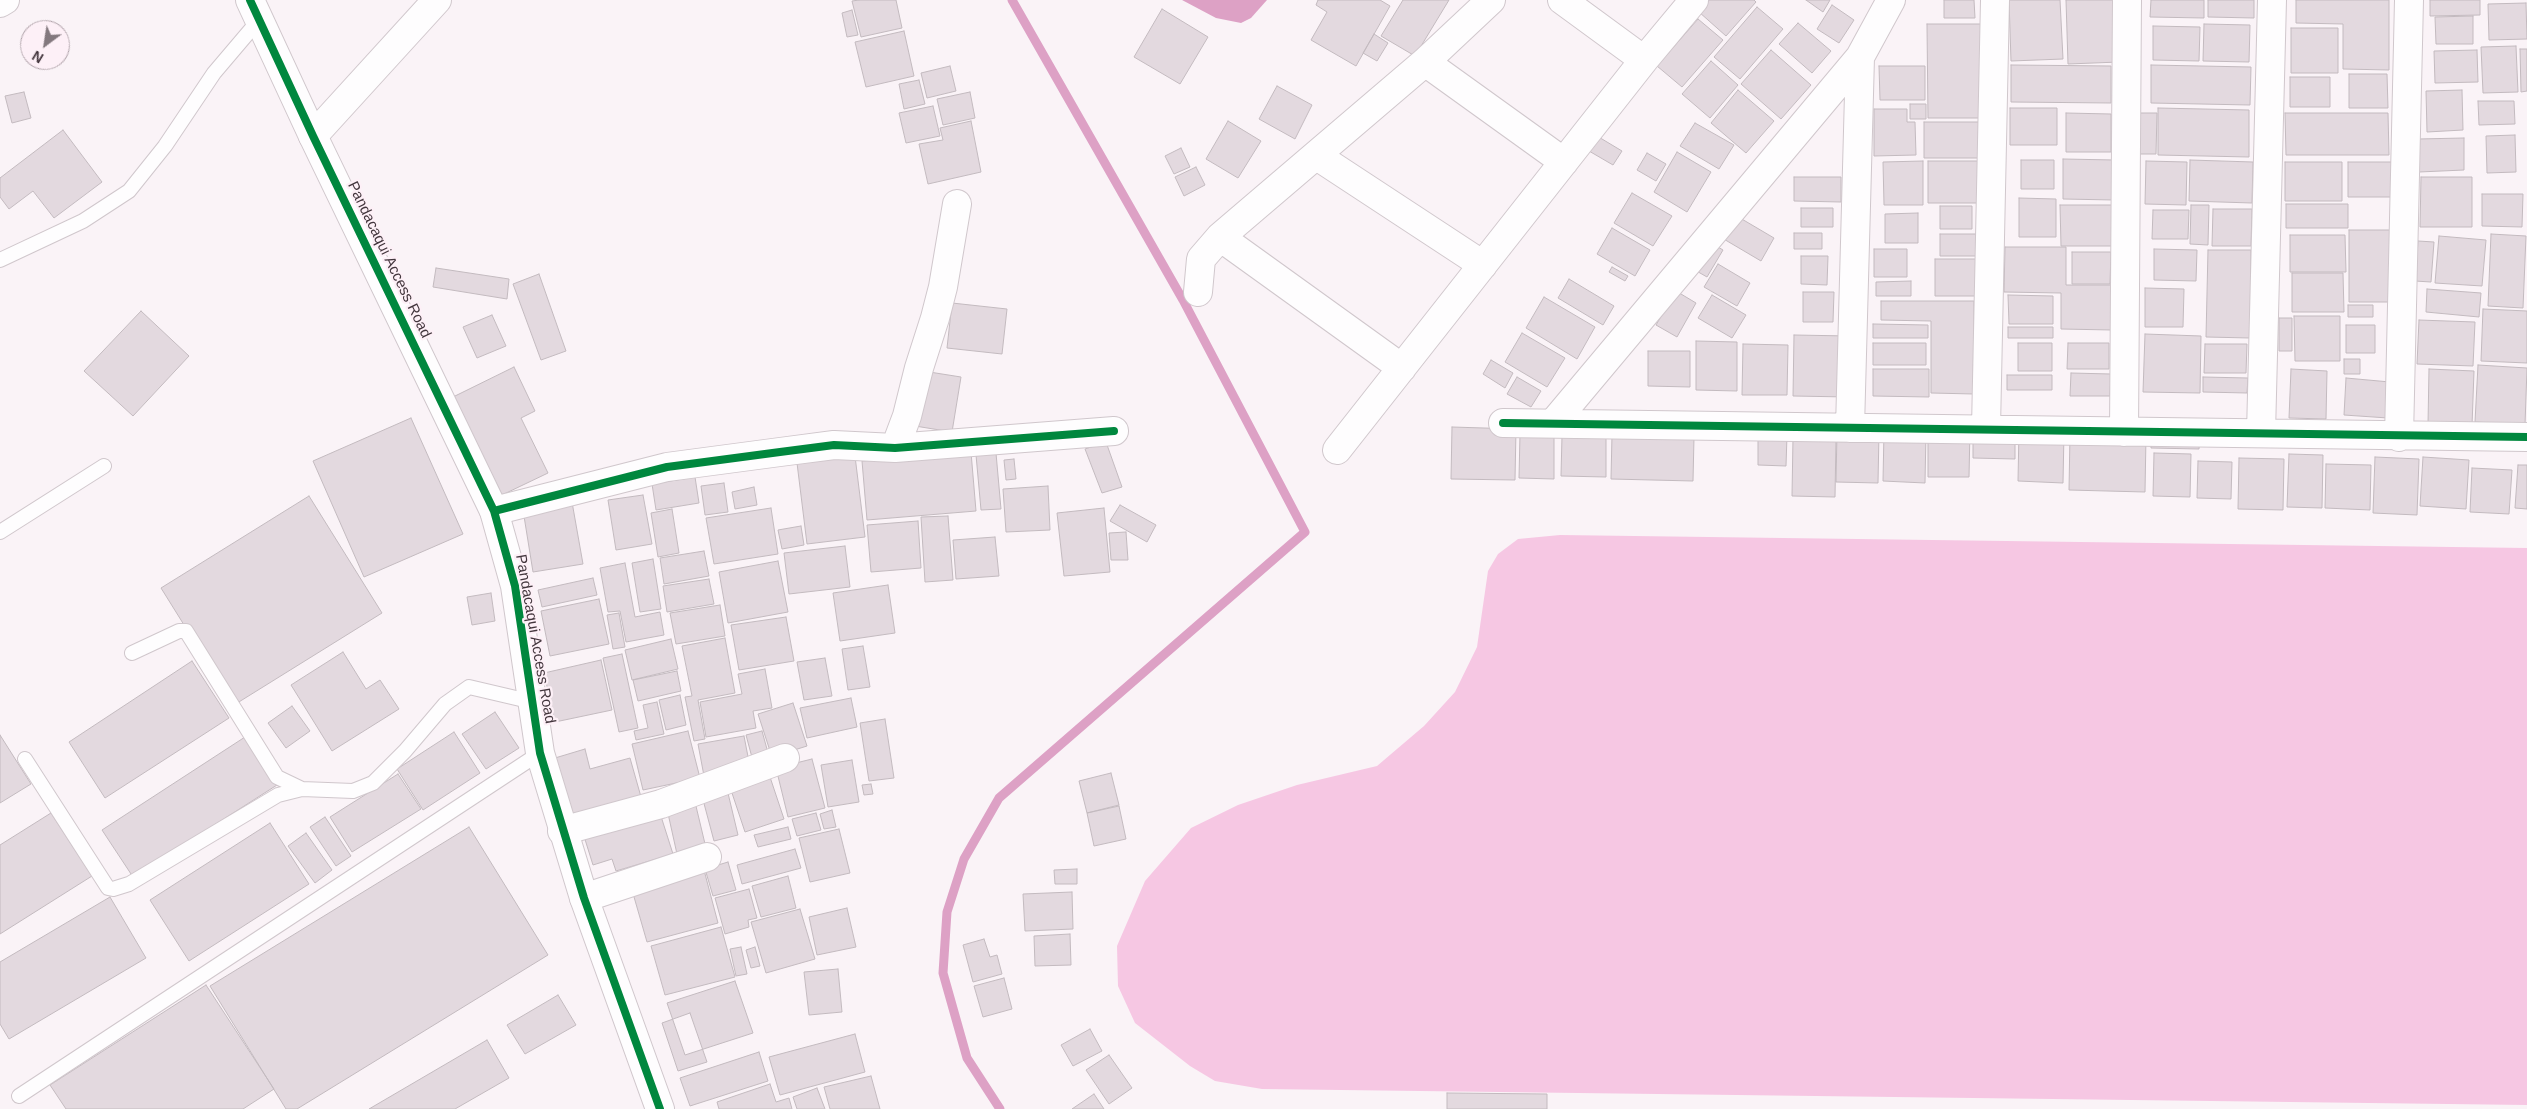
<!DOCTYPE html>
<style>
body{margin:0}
#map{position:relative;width:2527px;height:1109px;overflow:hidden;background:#faf3f7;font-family:Arial,sans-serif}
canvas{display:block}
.north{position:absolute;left:20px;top:20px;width:50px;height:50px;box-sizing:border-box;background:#fdf0f7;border:1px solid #b3a6ad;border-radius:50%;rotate:211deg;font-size:14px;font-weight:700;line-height:20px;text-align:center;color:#43363d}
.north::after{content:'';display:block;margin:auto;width:18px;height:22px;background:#83787e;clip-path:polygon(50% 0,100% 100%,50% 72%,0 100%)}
</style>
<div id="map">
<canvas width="2527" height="1109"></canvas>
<div class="north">N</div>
</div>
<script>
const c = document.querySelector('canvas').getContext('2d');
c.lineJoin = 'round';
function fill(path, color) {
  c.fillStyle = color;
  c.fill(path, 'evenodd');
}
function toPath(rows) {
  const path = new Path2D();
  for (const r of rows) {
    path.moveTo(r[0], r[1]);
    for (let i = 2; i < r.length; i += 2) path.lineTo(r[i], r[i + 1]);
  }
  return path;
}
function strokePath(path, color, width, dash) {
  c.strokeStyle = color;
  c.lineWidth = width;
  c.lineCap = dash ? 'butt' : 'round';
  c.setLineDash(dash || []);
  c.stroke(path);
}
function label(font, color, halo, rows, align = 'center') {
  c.font = font + ' Arial,sans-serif';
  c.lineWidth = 4.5;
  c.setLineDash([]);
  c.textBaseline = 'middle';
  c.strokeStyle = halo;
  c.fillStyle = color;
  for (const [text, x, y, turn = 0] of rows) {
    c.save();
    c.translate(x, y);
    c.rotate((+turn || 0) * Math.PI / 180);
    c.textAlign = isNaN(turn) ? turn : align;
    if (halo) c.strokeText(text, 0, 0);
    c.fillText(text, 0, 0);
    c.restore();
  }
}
fill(toPath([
 [1560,535,2527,548,2527,1105,1262,1089,1215,1081,1190,1066,1135,1023,1118,986,1117,946,1145,881,1191,828,1238,805,1297,785,1377,766,1424,726,1455,692,1477,647,1488,571,1498,554,1518,539]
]), '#f6c7e3');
fill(toPath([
 [1182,0,1267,0,1251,18,1241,23,1216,18]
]), '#dda1c5');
strokePath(toPath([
 [1000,1109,967,1058,943,973,947,912,964,859,999,798,1305,532,1183,300,1012,0]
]), '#dda1c5', 9);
const building = toPath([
 [859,0,896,0,902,28,861,37,852,1,859,0],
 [1318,0,1380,0,1390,6,1356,66,1311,40,1327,12,1316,5,1318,0],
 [1403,0,1449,0,1415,56,1381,36,1403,0],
 [1709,0,1754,0,1756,2,1726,36,1699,12,1709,0],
 [1806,0,1830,0,1823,12,1806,0],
 [1944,0,1974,0,1975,18,1944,18,1944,0],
 [2009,0,2060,0,2063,59,2011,61,2009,0],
 [2066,0,2116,0,2119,62,2068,64,2066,0],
 [2151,0,2204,0,2204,18,2150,17,2151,0],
 [2208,0,2254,0,2254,18,2208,17,2208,0],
 [2296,0,2389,0,2389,70,2343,69,2343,24,2296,23,2296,0],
 [2430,0,2480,0,2480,15,2430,16,2430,0],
 [2526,3,2527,39,2489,40,2488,4,2526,3],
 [1832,5,1854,20,1839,43,1817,29,1832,5],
 [1757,7,1783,29,1740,79,1714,57,1757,7],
 [1162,9,1208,37,1180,84,1134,57,1162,9],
 [852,10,858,35,847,37,842,13,852,10],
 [2473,16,2473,44,2436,44,2435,17,2473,16],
 [1698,19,1723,40,1682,87,1657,66,1698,19],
 [1798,23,1831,51,1812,73,1779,44,1798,23],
 [1927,24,1981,24,1982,118,1928,118,1927,24],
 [2204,24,2250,25,2249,62,2203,61,2204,24],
 [2153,26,2200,27,2199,61,2153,60,2153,26],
 [2291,28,2338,28,2338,73,2291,73,2291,28],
 [904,31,914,76,866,87,855,42,904,31],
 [1374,34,1388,43,1377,61,1363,53,1374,34],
 [2516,46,2518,92,2483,93,2481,47,2516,46],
 [2520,49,2527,49,2527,91,2521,92,2520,49],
 [1771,50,1811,85,1781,119,1741,84,1771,50],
 [2477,50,2478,82,2435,83,2434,51,2477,50],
 [1711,61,1738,85,1710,118,1682,94,1711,61],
 [2011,65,2111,66,2111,103,2011,102,2011,65],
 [2151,65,2251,67,2250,105,2151,103,2151,65],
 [950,66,956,91,927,98,921,73,950,66],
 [1879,66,1925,66,1925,100,1880,100,1879,66],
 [2349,74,2387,74,2388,108,2349,108,2349,74],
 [2290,77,2330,77,2330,107,2290,107,2290,77],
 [919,80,925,104,904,109,899,84,919,80],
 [1277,86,1312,105,1295,139,1259,119,1277,86],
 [1738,90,1774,121,1746,153,1711,123,1738,90],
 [2462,90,2463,130,2427,132,2426,91,2462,90],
 [24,92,31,118,12,123,5,96,24,92],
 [970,92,975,118,943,125,937,99,970,92],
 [2478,101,2514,101,2515,124,2479,125,2478,101],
 [1910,104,1926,104,1926,119,1910,119,1910,104],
 [933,106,940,136,906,143,899,113,933,106],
 [2010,108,2057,108,2057,145,2010,145,2010,108],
 [2158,108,2249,110,2249,157,2158,155,2158,108],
 [1874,109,1907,109,1907,122,1915,122,1916,155,1874,156,1874,109],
 [2066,113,2111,114,2111,152,2066,152,2066,113],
 [2140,113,2157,113,2156,154,2139,154,2140,113],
 [2285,113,2388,113,2389,155,2286,155,2285,113],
 [971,121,981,172,928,184,919,144,943,140,940,128,971,121],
 [1228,121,1261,141,1238,178,1206,159,1228,121],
 [1924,122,1981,122,1981,158,1924,158,1924,122],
 [1695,123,1734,145,1719,169,1680,146,1695,123],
 [63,130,102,182,54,218,33,191,9,209,0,197,0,178,63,130],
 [2515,135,2516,172,2487,173,2486,136,2515,135],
 [1597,136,1622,151,1613,165,1589,151,1597,136],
 [2464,138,2464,170,2419,172,2418,139,2464,138],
 [1181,148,1190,167,1174,174,1165,156,1181,148],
 [1677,152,1711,172,1687,212,1654,192,1677,152],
 [1647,153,1666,164,1656,181,1637,170,1647,153],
 [2063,159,2115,160,2114,200,2063,199,2063,159],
 [2021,160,2054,160,2054,189,2021,189,2021,160],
 [2190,160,2253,162,2252,203,2189,201,2190,160],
 [1923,161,1923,205,1884,205,1883,162,1923,161],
 [1928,161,1978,161,1978,203,1928,203,1928,161],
 [2146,161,2187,162,2186,205,2145,204,2146,161],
 [2285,162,2342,162,2342,201,2285,201,2285,162],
 [2348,162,2397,162,2397,197,2348,197,2348,162],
 [1196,167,1205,185,1184,196,1175,177,1196,167],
 [1794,177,1841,177,1841,202,1794,201,1794,177],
 [2421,177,2472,177,2472,227,2420,227,2421,177],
 [1632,193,1672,216,1653,246,1614,223,1632,193],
 [2482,194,2523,194,2522,227,2482,226,2482,194],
 [2019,198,2056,199,2056,237,2019,237,2019,198],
 [2286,204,2348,204,2348,228,2286,228,2286,204],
 [2060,205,2113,205,2113,246,2061,246,2060,205],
 [2191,205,2209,205,2208,245,2190,244,2191,205],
 [1940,206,1972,206,1972,229,1940,229,1940,206],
 [1801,208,1833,208,1833,227,1801,227,1801,208],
 [2213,209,2252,209,2251,246,2212,246,2213,209],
 [2153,210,2189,210,2188,239,2152,239,2153,210],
 [1918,213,1918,243,1885,243,1885,214,1918,213],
 [1735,215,1774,238,1761,261,1722,238,1735,215],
 [1612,228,1650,250,1635,276,1597,254,1612,228],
 [2349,230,2391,230,2392,302,2349,302,2349,230],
 [1794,233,1822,233,1822,249,1794,249,1794,233],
 [1940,234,1976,234,1976,256,1940,256,1940,234],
 [2491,234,2526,236,2523,308,2488,306,2491,234],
 [2290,235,2345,235,2346,272,2290,272,2290,235],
 [2439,236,2486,240,2482,286,2435,283,2439,236],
 [1708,241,1723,250,1707,277,1693,269,1708,241],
 [2418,241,2434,242,2431,282,2415,281,2418,241],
 [2005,247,2066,247,2066,285,2112,285,2112,330,2061,329,2061,293,2004,292,2005,247],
 [1874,249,1907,249,1907,277,1874,277,1874,249],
 [2154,249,2197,250,2196,281,2154,280,2154,249],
 [2208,250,2251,250,2250,338,2206,337,2208,250],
 [2072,252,2111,252,2110,284,2072,284,2072,252],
 [1801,256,1828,256,1827,285,1801,284,1801,256],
 [1935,259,1976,259,1976,296,1935,296,1935,259],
 [1718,264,1750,283,1737,306,1704,287,1718,264],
 [1612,267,1628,276,1625,281,1609,272,1612,267],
 [436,268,509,279,507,299,433,287,436,268],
 [2292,273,2343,273,2344,312,2292,312,2292,273],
 [539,274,566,351,541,360,513,284,539,274],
 [1569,279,1614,306,1603,325,1558,298,1569,279],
 [1911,281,1911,296,1876,296,1876,282,1911,281],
 [2145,288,2184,289,2183,327,2145,327,2145,288],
 [2427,289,2481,293,2479,317,2426,312,2427,289],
 [1676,291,1696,303,1677,337,1656,325,1676,291],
 [1803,292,1834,292,1833,322,1803,322,1803,292],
 [1712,295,1746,315,1732,338,1698,318,1712,295],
 [2008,295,2053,296,2053,324,2009,324,2008,295],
 [1544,297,1595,327,1577,359,1526,328,1544,297],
 [1881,301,1974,301,1974,394,1931,393,1931,321,1881,320,1881,301],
 [952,303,1007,309,1002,354,947,348,952,303],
 [2348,305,2373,305,2373,317,2348,317,2348,305],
 [2483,309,2527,311,2527,363,2481,361,2483,309],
 [141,311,189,356,133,416,84,371,141,311],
 [492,315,506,346,477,358,463,327,492,315],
 [2294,316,2340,316,2340,361,2295,361,2294,316],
 [2279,318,2292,318,2292,351,2279,351,2279,318],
 [2419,320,2475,322,2473,366,2417,364,2419,320],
 [1873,324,1928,325,1928,338,1873,338,1873,324],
 [2346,325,2375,325,2375,353,2346,353,2346,325],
 [2008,327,2053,327,2053,338,2008,338,2008,327],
 [1522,333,1565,358,1547,387,1505,362,1522,333],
 [2145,334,2201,336,2200,393,2143,392,2145,334],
 [1794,335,1849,336,1848,397,1793,396,1794,335],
 [1696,341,1737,342,1737,391,1696,390,1696,341],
 [1873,343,1926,343,1926,365,1873,365,1873,343],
 [2018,343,2052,343,2052,371,2018,371,2018,343],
 [2068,343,2109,343,2109,369,2067,369,2068,343],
 [1743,344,1788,345,1787,395,1742,395,1743,344],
 [2205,344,2247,344,2246,373,2204,373,2205,344],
 [1648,351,1690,351,1690,387,1648,386,1648,351],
 [2344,359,2360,359,2360,374,2344,374,2344,359],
 [1491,360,1513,373,1505,388,1483,374,1491,360],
 [2478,365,2527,368,2525,425,2475,422,2478,365],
 [514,367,535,411,521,418,548,473,502,495,453,397,514,367],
 [1873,369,1929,369,1929,397,1873,396,1873,369],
 [2291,369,2327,371,2326,419,2289,418,2291,369],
 [2429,369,2474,371,2472,426,2428,424,2429,369],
 [923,371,961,377,952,432,915,426,923,371],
 [2071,373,2111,374,2110,396,2070,396,2071,373],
 [2007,375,2052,375,2052,390,2007,390,2007,375],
 [1517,377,1541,391,1531,407,1507,394,1517,377],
 [2203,377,2248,378,2247,393,2203,392,2203,377],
 [2346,378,2390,382,2388,418,2344,415,2346,378],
 [411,418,463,534,364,577,313,461,411,418],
 [1452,427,1516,429,1515,480,1451,479,1452,427],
 [1928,428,1970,429,1969,477,1928,477,1928,428],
 [1973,429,2015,430,2015,459,1973,458,1973,429],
 [2019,430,2064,432,2063,483,2018,481,2019,430],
 [1837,431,1879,432,1878,483,1836,482,1837,431],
 [1884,431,1926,432,1925,483,1883,481,1884,431],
 [2151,433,2200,434,2199,449,2151,448,2151,433],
 [1520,434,1554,434,1554,479,1519,478,1520,434],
 [1758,434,1787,435,1786,466,1758,465,1758,434],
 [2070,434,2146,436,2145,492,2069,490,2070,434],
 [1612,435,1694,437,1693,481,1611,479,1612,435],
 [1562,436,1606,437,1606,477,1561,476,1562,436],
 [1793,438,1836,439,1835,497,1792,496,1793,438],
 [1106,442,1122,487,1102,493,1085,449,1106,442],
 [971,452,976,511,867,520,862,461,971,452],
 [996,453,1001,509,981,510,976,455,996,453],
 [2154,453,2191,454,2190,497,2153,496,2154,453],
 [2289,454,2323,455,2322,508,2287,507,2289,454],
 [855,456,865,537,807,544,797,463,855,456],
 [2375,457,2419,459,2417,515,2373,513,2375,457],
 [2423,457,2469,460,2466,509,2420,506,2423,457],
 [2239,458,2284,459,2283,510,2238,509,2239,458],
 [1014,459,1016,479,1006,480,1004,460,1014,459],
 [2198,461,2232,462,2231,499,2197,498,2198,461],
 [2326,464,2371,465,2370,510,2325,508,2326,464],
 [2518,465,2527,465,2527,509,2515,508,2518,465],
 [2472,468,2512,470,2509,514,2470,512,2472,468],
 [695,477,699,503,656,510,652,484,695,477],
 [724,483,728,512,705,515,701,486,724,483],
 [1048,486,1050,530,1006,532,1003,489,1048,486],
 [754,487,757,505,735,509,732,492,754,487],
 [643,495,652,544,616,550,608,500,643,495],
 [309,496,382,613,234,705,161,588,309,496],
 [572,502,583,564,533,572,523,510,572,502],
 [1120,505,1156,525,1147,542,1110,521,1120,505],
 [771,508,778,554,714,564,706,518,771,508],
 [1104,508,1110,572,1064,576,1057,513,1104,508],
 [672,509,679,553,658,557,651,513,672,509],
 [948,516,953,580,925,582,921,517,948,516],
 [918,521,921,568,871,572,867,525,918,521],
 [801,526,804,545,782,549,778,530,801,526],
 [1126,532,1128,560,1111,560,1109,533,1126,532],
 [995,537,999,576,956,579,953,540,995,537],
 [845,546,850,587,789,594,784,553,845,546],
 [704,551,709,576,664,584,660,558,704,551],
 [653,559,661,609,640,612,632,563,653,559],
 [778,561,788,612,728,623,719,572,778,561],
 [625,563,635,617,660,612,664,635,626,642,620,611,608,612,600,568,625,563],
 [593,578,597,595,542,607,538,590,593,578],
 [709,579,714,604,667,612,663,586,709,579],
 [888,585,895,633,840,641,833,593,888,585],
 [491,593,495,621,472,625,467,597,491,593],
 [599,599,609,644,550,656,541,611,599,599],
 [720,605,725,636,676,644,670,613,720,605],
 [619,613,625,647,613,649,607,615,619,613],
 [786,617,794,661,739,670,731,625,786,617],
 [725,638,735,693,698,700,705,739,694,741,685,697,692,696,682,646,725,638],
 [671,639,678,669,632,680,625,650,671,639],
 [863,646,870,687,848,690,842,649,863,646],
 [343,652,366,689,380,680,399,709,332,751,291,685,343,652],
 [622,654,638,728,619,732,603,658,622,654],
 [825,658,832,696,804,700,797,662,825,658],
 [601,660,612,710,555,722,544,673,601,660],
 [192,661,229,718,105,798,69,742,192,661],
 [765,669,772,708,753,711,756,728,706,737,700,702,742,694,738,674,765,669],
 [677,671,681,691,638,701,633,680,677,671],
 [680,695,686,725,666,730,659,700,680,695],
 [851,698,857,727,807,738,800,708,851,698],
 [657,702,664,734,636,740,634,731,648,728,643,705,657,702],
 [793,703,807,746,772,757,758,714,793,703],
 [292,706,310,731,286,748,268,723,292,706],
 [495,712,519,748,486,769,462,734,495,712],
 [885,719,894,778,869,781,860,723,885,719],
 [688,731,700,778,643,790,632,744,688,731],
 [762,731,770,760,754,765,746,735,762,731],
 [454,732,480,773,423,810,397,769,454,732],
 [0,735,31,784,0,803,0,735],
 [744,736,750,767,704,776,698,744,744,736],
 [245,737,277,785,133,877,102,830,245,737],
 [585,749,590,769,630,758,643,804,574,823,555,758,585,749],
 [812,759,825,808,788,817,776,768,812,759],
 [852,760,859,802,828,807,821,765,852,760],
 [768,771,784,819,745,832,729,784,768,771],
 [1111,773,1119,805,1087,813,1079,781,1111,773],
 [398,774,421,809,352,852,330,817,398,774],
 [871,784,873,794,864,795,862,785,871,784],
 [727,789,738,835,714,841,702,796,727,789],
 [695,802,706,848,677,854,667,809,695,802],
 [1119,806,1126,839,1094,846,1087,813,1119,806],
 [659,810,673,854,616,871,612,859,593,865,583,833,659,810],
 [832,810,836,827,824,829,820,814,832,810],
 [51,813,92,876,0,934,0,845,51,813],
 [816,813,821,830,797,836,792,819,816,813],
 [325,817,351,856,336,866,310,827,325,817],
 [270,823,309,884,189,961,150,900,270,823],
 [469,827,548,955,297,1109,286,1109,210,986,469,827],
 [788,827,791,839,758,847,754,835,788,827],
 [839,829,850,873,810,882,799,838,839,829],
 [306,833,332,870,315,883,288,846,306,833],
 [795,849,801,868,742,884,737,865,795,849],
 [728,862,736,890,713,896,705,869,728,862],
 [1077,869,1077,884,1055,884,1054,870,1077,869],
 [704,870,718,923,647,942,632,890,704,870],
 [788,876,796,908,761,917,752,886,788,876],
 [749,889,757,918,748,920,749,927,725,934,715,898,749,889],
 [1072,892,1073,929,1025,931,1023,894,1072,892],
 [110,897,146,958,9,1039,0,1024,0,962,110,897],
 [847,908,856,947,817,955,809,917,847,908],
 [800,909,815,959,766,973,751,922,800,909],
 [721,927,735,977,665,995,651,946,721,927],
 [1070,934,1071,965,1035,966,1034,936,1070,934],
 [984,939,990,957,997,955,1002,974,973,982,963,945,984,939],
 [741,947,747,974,736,976,730,949,741,947],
 [755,947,760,966,751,968,746,950,755,947],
 [838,969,842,1012,809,1015,804,972,838,969],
 [1004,978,1012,1009,983,1017,974,986,1004,978],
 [735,981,753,1033,685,1055,667,1003,735,981],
 [206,985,274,1089,243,1109,66,1109,50,1085,206,985],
 [558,995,576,1025,525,1054,507,1025,558,995],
 [690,1013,707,1062,678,1071,662,1023,690,1013],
 [1090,1029,1102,1051,1073,1066,1061,1045,1090,1029],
 [855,1034,865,1072,780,1095,769,1057,855,1034],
 [487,1040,509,1078,455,1109,369,1109,487,1040],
 [759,1052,768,1081,690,1106,680,1078,759,1052],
 [1109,1055,1132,1088,1109,1104,1086,1070,1109,1055],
 [871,1076,880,1109,830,1109,824,1087,871,1076],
 [770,1084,776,1102,789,1098,792,1109,719,1109,717,1102,770,1084],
 [817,1088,825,1109,797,1109,793,1097,817,1088],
 [1447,1093,1547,1094,1547,1109,1447,1109,1447,1093],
 [1094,1094,1104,1109,1072,1109,1094,1094]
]);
fill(building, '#e3d9df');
strokePath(building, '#c3babf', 1);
const lane = toPath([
 [0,260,83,221,129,191,165,146,214,73,259,20],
 [0,532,104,466],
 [132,653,179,631,186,631,277,777,302,789,353,791,373,783,405,751,445,704,469,687,533,702],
 [25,759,108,888,113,889,129,884,278,795,302,789],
 [19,1096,540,753]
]);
const street = toPath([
 [1562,0,1644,60],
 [0,3,5,0],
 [1425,62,1564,162],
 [313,136,437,0],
 [1317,156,1483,265],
 [1220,237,1402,368],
 [1198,292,1201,259,1220,237,1425,62,1491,0],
 [1554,422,1860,57,1891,0],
 [1503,423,2527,437],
 [1850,428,1860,57],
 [1986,428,1995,0],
 [2124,432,2127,0],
 [2261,433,2272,0],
 [2399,437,2409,0],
 [895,448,907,416,919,368,935,318,943,287,957,204],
 [1337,450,1644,60,1694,0],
 [494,511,667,467,780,452,834,445,895,448,1114,431],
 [562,831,661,804,785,758],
 [584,898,707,857]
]);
const secondary = toPath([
 [250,0,313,136,494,511,515,586,540,753,584,898,660,1109]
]);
strokePath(lane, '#d0c7cc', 16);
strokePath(street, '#d0c7cc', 30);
strokePath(secondary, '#d0c7cc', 30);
strokePath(lane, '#fefdfe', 14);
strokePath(street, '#fefdfe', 28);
strokePath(secondary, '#fefdfe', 28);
strokePath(toPath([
 [250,0,313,136,494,511,515,586,540,753,584,898,660,1109],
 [1503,423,2527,437],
 [494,511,667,467,780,452,834,445,895,448,1114,431]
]), '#00873e', 8);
label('15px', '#43363d', '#fdf0f7', [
 ["Pandacaqui Access Road",389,260,64],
 ["Pandacaqui Access Road",535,639,80]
]);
</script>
